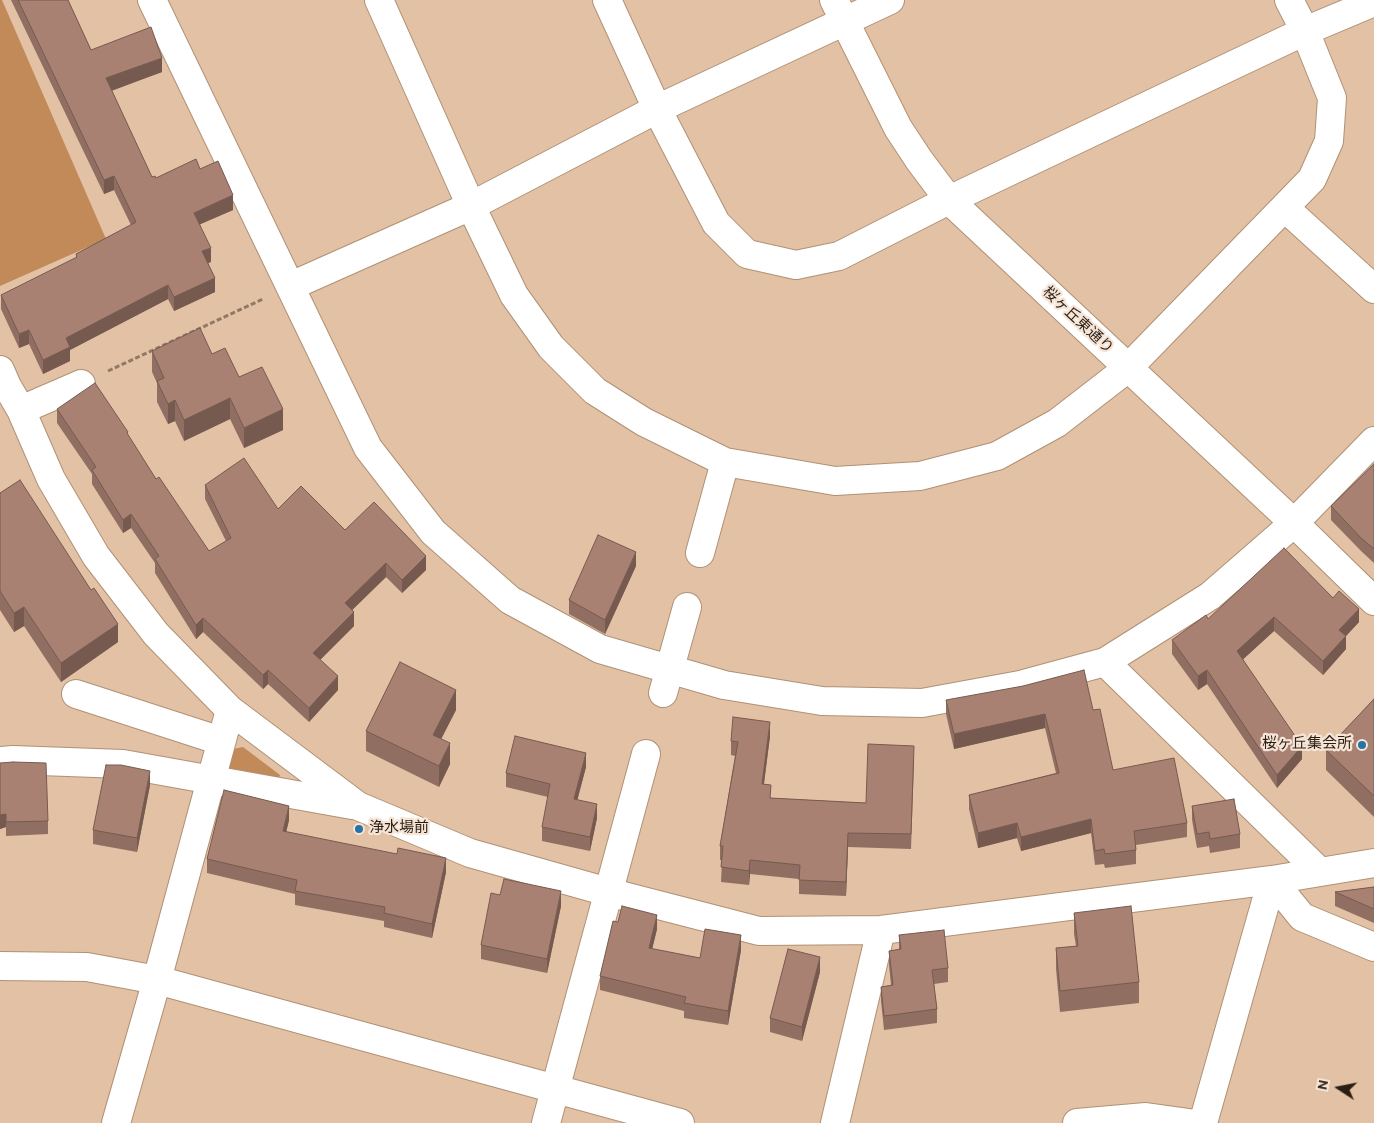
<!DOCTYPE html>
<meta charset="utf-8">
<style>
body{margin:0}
#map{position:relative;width:1374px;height:1123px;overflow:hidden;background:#e2c1a5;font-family:Overpass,sans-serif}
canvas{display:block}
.north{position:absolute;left:1314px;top:1063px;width:50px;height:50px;-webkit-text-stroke:4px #f6e5d7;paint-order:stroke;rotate:281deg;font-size:14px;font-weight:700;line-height:20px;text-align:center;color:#2b1f14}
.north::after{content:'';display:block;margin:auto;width:18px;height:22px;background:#2b1f14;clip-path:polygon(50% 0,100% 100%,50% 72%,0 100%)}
</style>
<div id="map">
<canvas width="1374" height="1123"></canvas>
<div class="north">N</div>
</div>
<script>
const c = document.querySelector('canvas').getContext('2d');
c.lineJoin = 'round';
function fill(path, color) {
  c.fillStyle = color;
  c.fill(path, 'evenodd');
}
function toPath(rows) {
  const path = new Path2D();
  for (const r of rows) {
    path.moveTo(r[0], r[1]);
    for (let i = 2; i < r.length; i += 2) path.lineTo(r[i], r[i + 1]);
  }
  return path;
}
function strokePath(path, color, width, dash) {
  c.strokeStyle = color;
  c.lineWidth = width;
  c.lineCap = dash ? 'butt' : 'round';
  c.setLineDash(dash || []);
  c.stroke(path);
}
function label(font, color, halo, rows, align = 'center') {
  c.font = font + ' Overpass,"Noto Sans JP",sans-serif';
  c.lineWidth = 4.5;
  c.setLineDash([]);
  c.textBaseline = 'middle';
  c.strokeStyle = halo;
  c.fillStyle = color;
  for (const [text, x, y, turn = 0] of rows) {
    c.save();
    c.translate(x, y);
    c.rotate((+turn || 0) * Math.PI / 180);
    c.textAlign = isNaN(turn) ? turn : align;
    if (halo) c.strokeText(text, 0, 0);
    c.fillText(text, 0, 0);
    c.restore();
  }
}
fill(toPath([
 [0,0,2,0,106,239,0,286],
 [243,747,280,775,277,784,232,772,227,762,233,749]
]), '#c18a58');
const minor = toPath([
 [152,0,368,448,433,532,510,600,600,649,724,685,822,701,922,703,1020,685,1105,662,1210,596,1294,523,1374,441],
 [379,0,471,206,514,295,551,347,595,391,644,422,725,462,835,481,920,476,997,456,1057,423,1128,368,1312,179,1329,141,1332,98,1305,31,1289,0],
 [607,0,657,109,716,223,747,254,796,265,839,256,949,200,1305,31,1374,2],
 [834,0,898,128,919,160,949,200,1294,523,1374,601],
 [1285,208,1374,289],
 [291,286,471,206,657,109,890,0],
 [0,370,7,386,21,410,51,479,96,556,156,634,230,710,358,806,470,853,608,892,759,931,881,930,1272,880,1374,863],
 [21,410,81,384],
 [700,553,725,462],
 [1105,662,1320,872],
 [663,693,687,607],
 [76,694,221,741],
 [0,761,13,760,123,764,352,805],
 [1272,880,1302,917,1374,947],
 [0,966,87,967,157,980,680,1123],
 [116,1123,157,980,230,710],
 [546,1123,646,754],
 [835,1123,881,930],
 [1077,1123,1146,1117,1189,1123],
 [1203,1123,1272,880]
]);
strokePath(minor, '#b09175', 30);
strokePath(toPath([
 [108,371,263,299]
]), '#917965', 3, [5, 2.5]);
strokePath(minor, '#fff', 28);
fill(toPath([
 [11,0,68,0,91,50,162,72,111,90,152,177,156,178,200,169,233,210,200,224,211,262,208,263,215,292,174,311,168,299,70,350,70,361,43,374,29,344,19,348,1,309,1,295,76,258,76,254,131,225,114,190,104,194],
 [152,351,212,354,239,377,283,430,244,448,230,419,184,441,175,421,168,424,157,402,157,383,152,372],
 [57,409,128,435,156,479,209,551,226,541,205,499,205,485,278,509,345,530,426,570,402,593,386,577,352,610,354,626,320,660,338,690,309,722,268,684,263,689,203,632,196,639,155,573,155,563,131,528,123,533,92,484,92,474,57,423],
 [1374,464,1374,563,1361,551,1331,520,1331,506],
 [0,493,118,642,61,682,24,626,14,632,0,610],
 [636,566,605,634,569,614,569,600],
 [1333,598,1359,622,1346,636,1346,649,1323,675,1274,631,1243,659,1302,759,1277,788,1207,684,1198,690,1172,654,1172,640,1208,619],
 [1374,699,1374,817,1326,770,1326,750],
 [946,700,1093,710,1113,770,1187,823,1187,837,1136,845,1136,864,1105,868,1104,864,1095,865,1091,833,1021,851,1017,838,978,848,969,809,969,795,1056,773,1045,728,954,749,946,714],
 [456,710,441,739,450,764,439,787,366,751,366,731],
 [770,736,764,784,771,798,866,803,914,760,911,849,848,847,846,896,799,894,799,879,750,874,749,885,721,882,722,860,720,860,720,846,735,756,731,755,731,741],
 [0,763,48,821,48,834,6,836,6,827,0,829],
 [586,767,577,800,597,818,590,851,542,841,542,827,548,797,506,787,506,773],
 [150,785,137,852,93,844,93,830],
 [1192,806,1240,834,1240,848,1210,853,1209,846,1197,848,1192,820],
 [289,820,286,832,446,872,432,938,384,927,384,921,295,905,295,894,207,873,207,859],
 [1374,887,1374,923,1335,906,1335,892],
 [561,906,547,973,481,959,481,945],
 [1074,913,1139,982,1139,1003,1060,1012,1056,969,1056,948,1076,946,1074,934],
 [618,922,657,929,652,949,700,958,741,950,728,1025,684,1018,684,1011,600,990,600,976],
 [899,935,948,968,948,982,934,984,937,1009,937,1023,884,1030,881,1001,881,987,891,985,889,965,889,951,899,950],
 [820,972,802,1041,770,1032,770,1018]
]), '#906f62');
fill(toPath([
 [162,58,162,72,106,93,106,78],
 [114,176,114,190,104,194,104,180],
 [233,195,233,210,194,227,194,213],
 [211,248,211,262,202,265,202,251],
 [215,278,215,292,174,311,174,297],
 [168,285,168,299,70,350,70,361,43,374,43,360,66,338],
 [29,330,29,344,19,348,19,334],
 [230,398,230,419,184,441,184,420],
 [175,400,175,421,168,424,168,404],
 [283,409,283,430,244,448,244,428],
 [131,514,131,528,123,533,123,520],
 [636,552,636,566,605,634,605,620],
 [426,556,426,570,402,593,402,580],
 [386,563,386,577,345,617,345,603],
 [24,607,24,626,14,632,14,613],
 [1359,609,1359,622,1346,636,1346,649,1323,675,1323,661,1339,630],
 [354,612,354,626,313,667,313,653],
 [1274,617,1274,631,1237,665,1237,651],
 [203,618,203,632,196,639,196,625],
 [118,624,118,642,61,682,61,663],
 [268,670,268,684,263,689,263,675],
 [1207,670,1207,684,1198,690,1198,676],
 [338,676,338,690,309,722,309,708],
 [456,690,456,710,433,755,433,735],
 [1045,714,1045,728,954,749,954,734],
 [770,722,770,736,762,798,762,784],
 [450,743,450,764,439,787,439,766],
 [1302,746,1302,759,1277,788,1277,775],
 [586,753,586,767,574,813,574,799],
 [150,771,150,785,137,852,137,838],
 [597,804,597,818,590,851,590,837],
 [289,806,289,820,283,846,283,831],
 [6,814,6,827,0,829,0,815],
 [1091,819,1091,833,1021,851,1021,837],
 [1017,823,1017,838,978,848,978,833],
 [848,833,848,847,846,896,846,882],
 [446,858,446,872,432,938,432,924],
 [750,860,750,874,749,885,749,871],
 [561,891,561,906,547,973,547,959],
 [657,915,657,929,649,962,649,948],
 [741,935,741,950,728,1025,728,1011],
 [820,957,820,972,802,1041,802,1027]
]), '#765a50');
const building = toPath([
 [18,0,68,0,91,50,151,27,162,58,106,78,152,177,155,176,156,178,196,159,200,169,218,161,233,195,194,213,211,248,202,251,215,278,174,297,168,285,66,338,70,347,43,360,29,330,19,334,1,295,77,257,76,254,136,222,114,176,104,180,18,0],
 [200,328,212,354,225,348,239,377,262,367,283,409,244,428,230,398,184,420,175,400,168,404,157,381,164,378,152,351,200,328],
 [95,383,128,432,127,433,156,479,159,477,209,551,231,538,205,485,244,458,278,509,301,486,345,530,374,502,426,556,402,580,386,563,345,603,354,612,313,653,338,676,309,708,268,670,263,675,203,618,196,625,155,559,159,556,131,514,123,520,92,470,96,467,57,409,95,383],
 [1374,464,1374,549,1361,538,1331,506,1374,464],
 [20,480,91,590,94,588,118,624,61,663,24,607,14,613,0,591,0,493,20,480],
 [598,535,636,552,605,620,569,600,598,535],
 [1284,548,1333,598,1339,591,1359,609,1339,630,1346,636,1323,661,1274,617,1237,651,1302,746,1277,775,1207,670,1198,676,1172,640,1206,615,1208,619,1284,548],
 [400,662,456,690,433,735,450,743,439,766,366,731,400,662],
 [1084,670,1093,710,1100,709,1113,770,1174,758,1187,823,1134,831,1136,850,1105,854,1104,849,1095,851,1091,819,1021,837,1017,823,978,833,969,795,1059,773,1045,714,954,734,946,700,1023,686,1084,670],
 [1374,699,1374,796,1326,750,1374,699],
 [733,717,770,722,762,784,771,785,770,798,866,803,868,744,914,746,911,834,848,833,846,882,799,880,800,865,750,860,749,871,721,867,723,846,720,846,738,742,731,741,733,717],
 [515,736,586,753,574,799,597,804,590,837,542,827,550,784,506,773,515,736],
 [13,762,46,763,48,821,6,822,6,814,0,815,0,763,13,762],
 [106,765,121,765,150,771,137,838,93,830,106,765],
 [224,790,289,806,283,831,397,854,398,848,446,858,432,924,384,913,385,907,295,891,297,880,207,859,224,790],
 [1234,799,1240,834,1210,839,1209,832,1197,834,1192,806,1234,799],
 [504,879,561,891,547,959,481,945,491,893,500,895,504,879],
 [1374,887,1374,909,1335,892,1374,887],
 [622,906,657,915,649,948,700,958,705,929,741,935,728,1011,684,1003,686,997,600,976,613,921,618,922,622,906],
 [1131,906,1139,982,1060,991,1056,948,1078,946,1074,913,1131,906],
 [944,930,948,968,932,970,937,1009,884,1016,881,987,893,985,889,951,901,949,899,935,944,930],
 [788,949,820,957,802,1027,770,1018,788,949]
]);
fill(building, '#a88172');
strokePath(building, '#765a50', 1);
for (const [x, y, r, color] of [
 [1362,745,5,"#2873a6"],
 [359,829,5,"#2873a6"]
]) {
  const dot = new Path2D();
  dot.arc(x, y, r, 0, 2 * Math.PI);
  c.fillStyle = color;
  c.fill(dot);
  strokePath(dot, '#f6e5d7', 2);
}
label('15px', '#2b1f14', '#f6e5d7', [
 ["桜ヶ丘東通り",1077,321,43]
]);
label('15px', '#2b1f14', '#f6e5d7', [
 ["桜ヶ丘集会所",1352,745],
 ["浄水場前",369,829,"left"]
], 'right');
</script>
